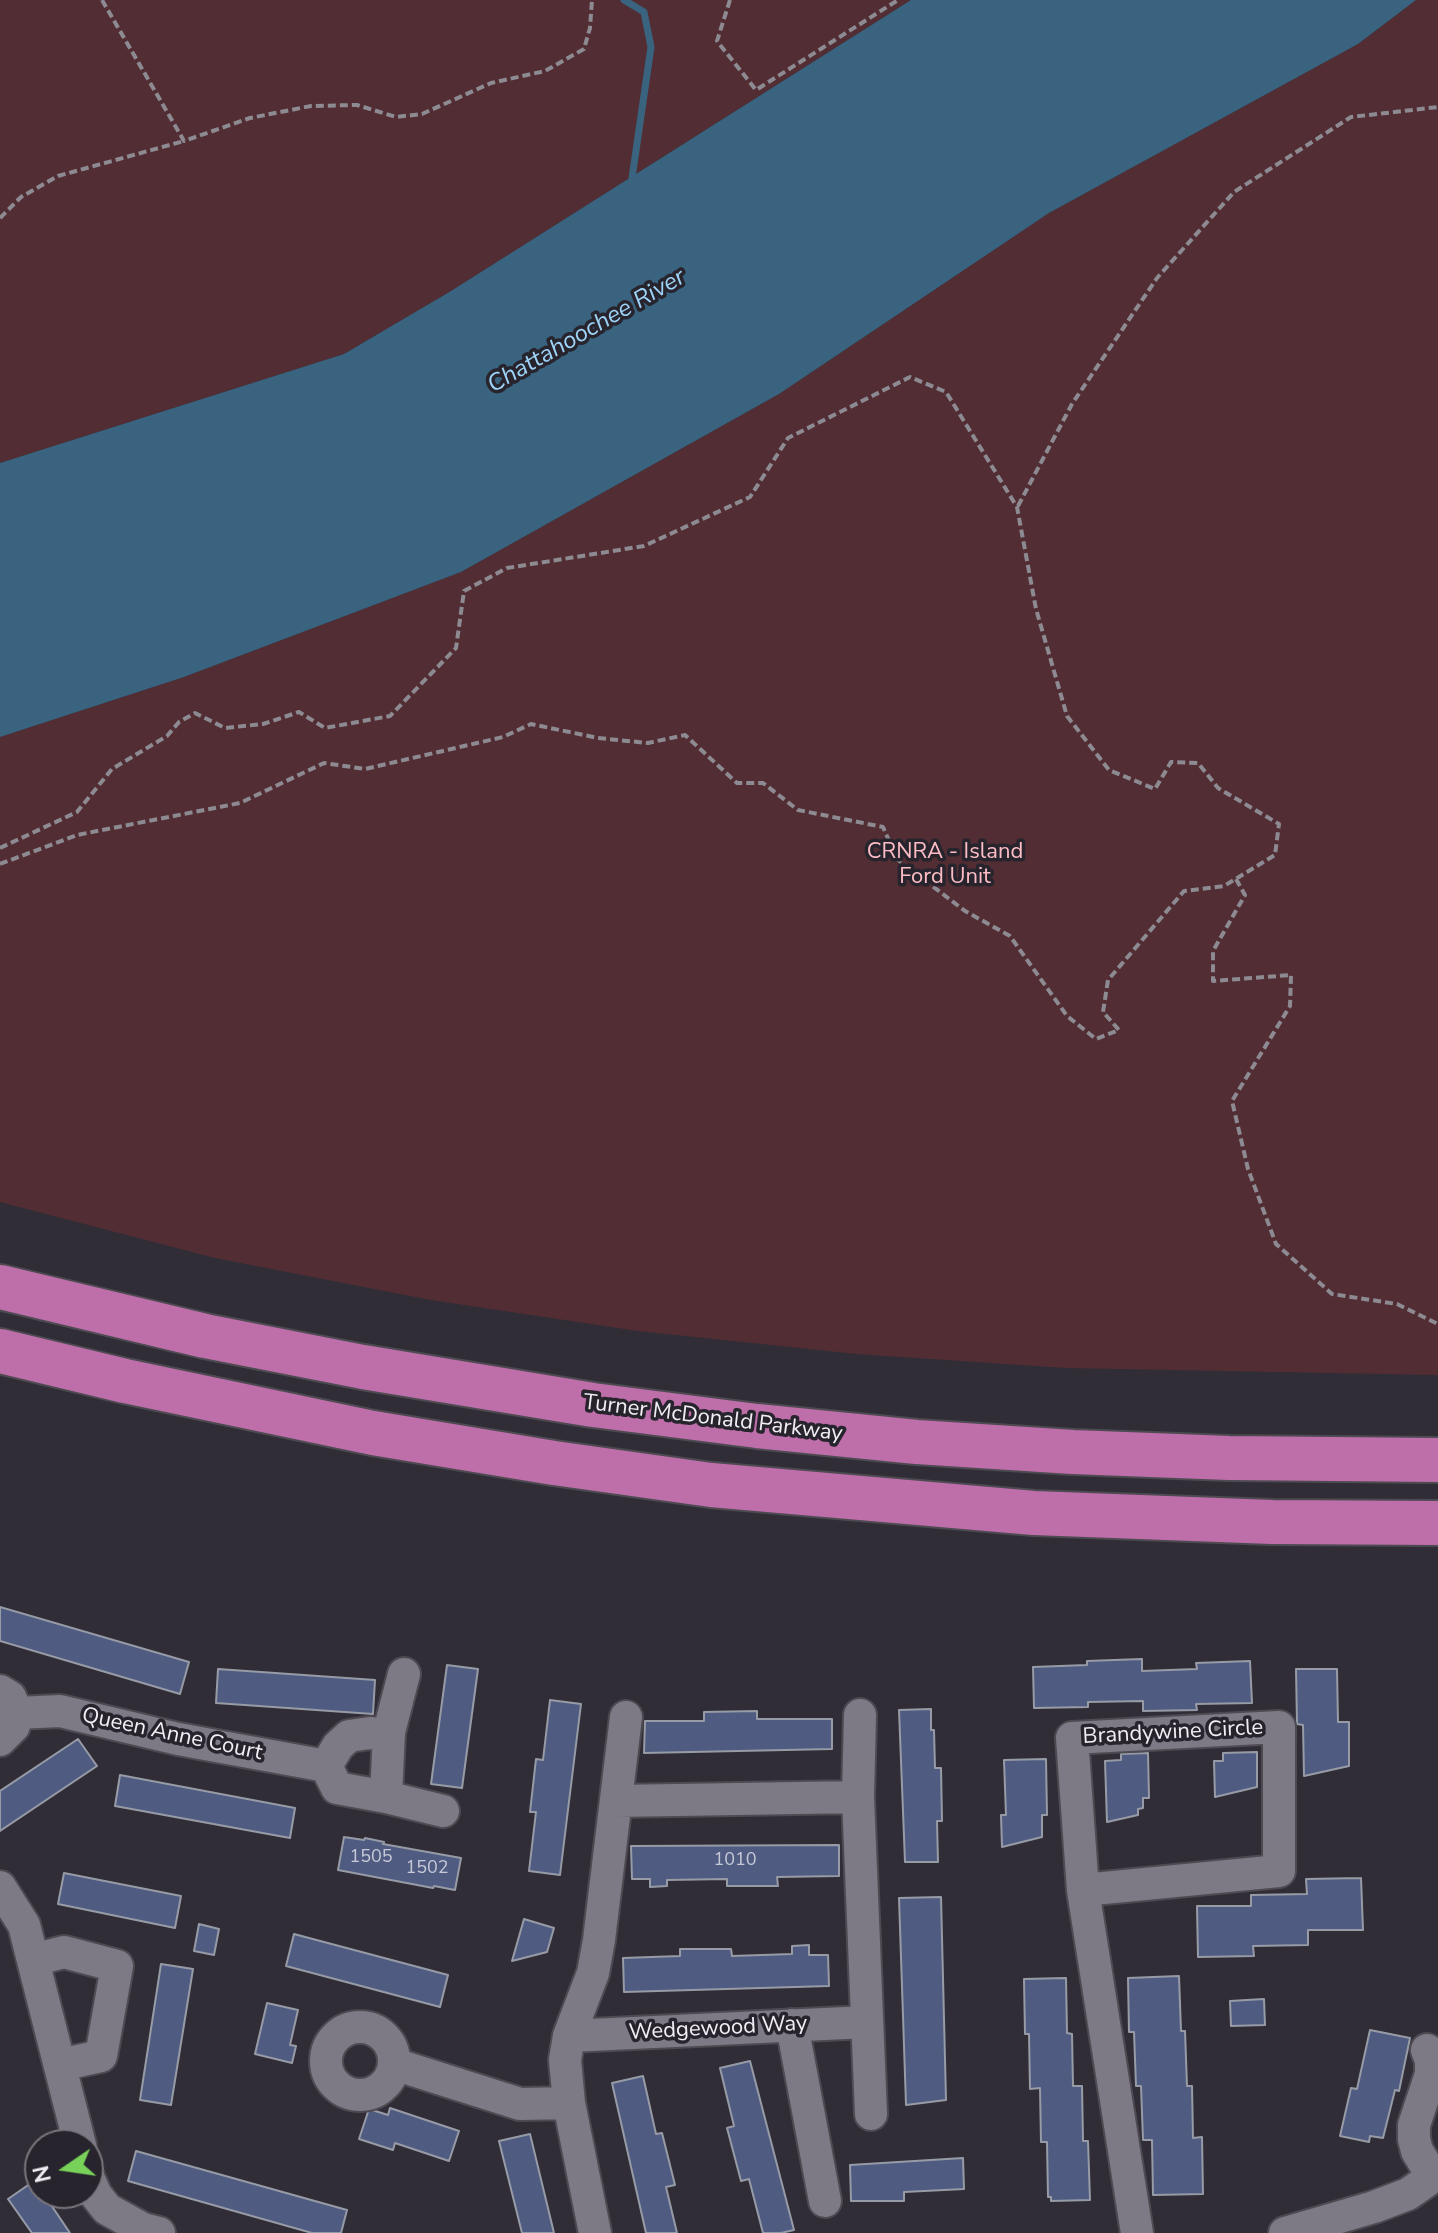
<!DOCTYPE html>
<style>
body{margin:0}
#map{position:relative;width:1438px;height:2233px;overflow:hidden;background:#312d37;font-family:"Nunito Sans",sans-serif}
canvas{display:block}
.north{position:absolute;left:24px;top:2129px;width:80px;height:80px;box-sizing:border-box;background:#27242d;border:2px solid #78757d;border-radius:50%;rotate:257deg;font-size:22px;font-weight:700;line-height:32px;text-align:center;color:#f1eef5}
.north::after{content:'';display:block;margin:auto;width:28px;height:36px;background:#78d158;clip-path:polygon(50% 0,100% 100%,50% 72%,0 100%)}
</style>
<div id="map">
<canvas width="1438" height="2233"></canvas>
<div class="north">N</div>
</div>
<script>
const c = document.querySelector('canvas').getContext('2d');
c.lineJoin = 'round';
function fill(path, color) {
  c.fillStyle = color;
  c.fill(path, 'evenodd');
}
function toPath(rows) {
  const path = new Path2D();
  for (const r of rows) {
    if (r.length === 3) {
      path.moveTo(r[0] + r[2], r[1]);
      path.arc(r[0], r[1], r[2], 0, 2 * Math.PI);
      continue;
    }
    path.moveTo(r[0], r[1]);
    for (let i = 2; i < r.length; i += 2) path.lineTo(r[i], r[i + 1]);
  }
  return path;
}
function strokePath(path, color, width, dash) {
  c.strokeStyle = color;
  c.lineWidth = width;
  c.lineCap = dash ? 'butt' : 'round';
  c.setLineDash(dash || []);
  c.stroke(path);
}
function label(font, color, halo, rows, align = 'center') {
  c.font = font + ' "Nunito Sans",sans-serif';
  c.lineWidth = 7;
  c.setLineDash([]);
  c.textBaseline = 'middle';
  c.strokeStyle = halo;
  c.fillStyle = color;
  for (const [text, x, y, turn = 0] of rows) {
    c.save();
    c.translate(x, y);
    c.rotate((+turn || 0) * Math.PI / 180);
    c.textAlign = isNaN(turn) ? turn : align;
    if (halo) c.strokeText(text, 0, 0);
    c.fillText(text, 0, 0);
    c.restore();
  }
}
fill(toPath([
 [0,0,911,0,451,291,344,354,0,463],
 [1416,0,1438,0,1438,1375,1066,1368,857,1354,638,1331,431,1300,215,1258,0,1202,0,737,184,677,461,572,779,394,1049,213,1358,44]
]), '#522e34');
fill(toPath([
 [911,0,1416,0,1358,44,1049,213,779,394,461,572,184,677,0,737,0,463,344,354,451,291]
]), '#39637e');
strokePath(toPath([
 [624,0,644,12,651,47,631,185]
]), '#39637e', 7);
const building = toPath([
 [0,1607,189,1662,180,1694,0,1641,0,1607],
 [1142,1659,1142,1671,1197,1669,1196,1663,1250,1661,1252,1703,1196,1704,1197,1710,1143,1711,1143,1701,1088,1702,1088,1707,1034,1708,1033,1667,1087,1665,1087,1661,1142,1659],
 [447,1665,478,1669,462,1788,431,1784,447,1665],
 [218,1669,375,1680,373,1714,216,1703,218,1669],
 [1296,1669,1337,1669,1338,1722,1349,1722,1349,1766,1304,1776,1303,1725,1297,1724,1296,1669],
 [550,1700,581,1704,560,1875,529,1871,536,1812,530,1812,536,1759,543,1760,550,1700],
 [931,1709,931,1730,934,1730,935,1768,941,1768,942,1821,937,1821,938,1862,905,1862,899,1710,931,1709],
 [757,1711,757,1719,832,1719,832,1749,644,1753,645,1721,704,1721,704,1712,757,1711],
 [78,1739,97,1766,0,1831,0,1791,78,1739],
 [1257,1752,1257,1787,1215,1797,1214,1761,1223,1761,1223,1753,1257,1752],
 [1148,1753,1149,1798,1143,1798,1143,1808,1138,1809,1138,1815,1107,1822,1105,1761,1121,1760,1121,1754,1148,1753],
 [1046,1759,1047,1815,1042,1815,1042,1837,1002,1847,1001,1815,1006,1815,1004,1760,1046,1759],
 [120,1775,295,1808,290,1838,115,1806,120,1775],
 [344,1837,364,1840,365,1838,384,1842,383,1844,461,1858,455,1890,434,1886,433,1888,338,1870,344,1837],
 [839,1845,839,1876,777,1877,778,1886,727,1886,727,1879,667,1880,667,1886,650,1887,650,1879,632,1879,631,1846,839,1845],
 [64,1873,181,1896,175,1928,58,1904,64,1873],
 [1361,1878,1363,1930,1308,1930,1308,1945,1253,1946,1254,1956,1198,1957,1197,1906,1251,1906,1251,1895,1307,1894,1306,1879,1361,1878],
 [941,1897,946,2100,906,2105,899,1898,941,1897],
 [524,1919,554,1928,547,1952,512,1961,524,1919],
 [199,1924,219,1929,214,1955,194,1951,199,1924],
 [294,1934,448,1975,440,2007,286,1966,294,1934],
 [809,1945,809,1955,828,1955,829,1986,624,1992,623,1958,680,1956,680,1949,731,1949,732,1956,792,1954,792,1946,809,1945],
 [161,1964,193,1969,171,2105,140,2100,161,1964],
 [1179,1976,1181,2031,1185,2031,1187,2086,1192,2086,1193,2138,1202,2137,1203,2194,1153,2195,1152,2140,1143,2140,1141,2086,1136,2086,1134,2032,1129,2032,1128,1978,1179,1976],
 [1066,1978,1067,2033,1072,2034,1073,2086,1082,2086,1083,2141,1088,2141,1090,2200,1051,2201,1051,2197,1048,2197,1047,2142,1041,2142,1040,2088,1030,2089,1029,2034,1025,2034,1024,1979,1066,1978],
 [1264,1999,1265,2025,1231,2026,1230,2001,1264,1999],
 [267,2003,298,2010,290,2045,296,2046,292,2063,255,2054,267,2003],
 [1370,2030,1410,2038,1399,2091,1395,2090,1383,2138,1370,2136,1369,2142,1340,2136,1351,2088,1357,2089,1370,2030],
 [750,2061,794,2230,781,2233,763,2233,749,2179,741,2181,727,2128,734,2126,720,2068,750,2061],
 [643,2076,656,2134,662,2133,675,2185,666,2187,677,2233,646,2233,612,2083,643,2076],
 [390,2108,459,2131,449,2161,395,2143,393,2150,359,2139,369,2109,388,2115,390,2108],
 [530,2134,554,2233,522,2233,499,2141,530,2134],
 [136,2151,347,2210,341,2233,312,2233,128,2181,136,2151],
 [963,2158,964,2189,904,2192,904,2201,851,2201,850,2165,963,2158],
 [34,2181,40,2193,43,2193,70,2233,32,2233,8,2199,34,2181]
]);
fill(building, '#4f5b81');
strokePath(building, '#979ba6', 2);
const minor = toPath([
 [0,1691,10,1697,17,1713,14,1726,0,1740],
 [17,1713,60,1711,178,1739,326,1766,337,1788,386,1797,389,1732,404,1674],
 [860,1715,858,1797,871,2114],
 [326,1766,338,1746,349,1736,370,1733,389,1735],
 [386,1797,443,1811],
 [616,1801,858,1797],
 [0,1887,24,1925,80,2145],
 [1083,1890,1072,1738,1279,1727,1279,1871,1083,1890,1137,2233],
 [33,1960,64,1952,117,1966,101,2056,60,2065],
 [792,2025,825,2201],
 [360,2061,34],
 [569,2036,867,2022],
 [1427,2050,1431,2060,1431,2074,1414,2125,1414,2139,1417,2151,1433,2177],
 [394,2064,520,2104,569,2103],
 [88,2177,96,2195,107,2209,143,2229,159,2233],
 [595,2233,569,2103,565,2060,569,2036,593,1973,599,1940,626,1717],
 [1285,2233,1374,2207,1408,2194,1438,2173]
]);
const highway = toPath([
 [0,1287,205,1336,363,1367,593,1405,757,1426,917,1442,1073,1452,1229,1458,1438,1460],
 [0,1351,125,1381,373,1433,554,1463,711,1485,1034,1513,1272,1522,1438,1523]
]);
strokePath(minor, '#4d4a52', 36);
strokePath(highway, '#4d4a52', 48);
strokePath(toPath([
 [102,0,184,141,250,118,311,106,357,105,396,117,422,114,491,83,545,71,584,49,590,28,592,0],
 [730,0,717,41,756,90,898,0],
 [0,218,21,197,58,176,184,141],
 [1018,506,1072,404,1157,278,1234,192,1351,117,1438,107],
 [0,848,77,812,112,769,167,736,179,722,195,713,225,728,263,724,299,712,325,728,390,716,456,648,464,591,507,568,644,546,750,497,788,438,910,377,946,392,1017,507,1036,609,1067,716,1109,770,1155,789,1171,762,1198,763,1218,788,1279,824,1275,855,1224,886,1184,891,1108,980,1103,1012,1119,1030,1096,1039,1067,1016,1010,936,965,911,897,859,883,827,798,810,763,783,737,783,685,735,648,743,598,738,531,724,503,737,365,769,324,763,240,803,77,835,0,864],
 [1236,879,1245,895,1213,951,1213,981,1291,975,1290,1006,1232,1101,1248,1169,1276,1244,1332,1294,1397,1304,1438,1324]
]), '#8d8a92', 4, [8, 4]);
strokePath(minor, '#7e7a85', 32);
strokePath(highway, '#be6ea9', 44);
label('18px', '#c8c9d8', null, [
 ["1505",371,1858],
 ["1010",735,1861],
 ["1502",427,1869]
]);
label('22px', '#febdc5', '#27242d', [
 ["CRNRA - Island",945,853],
 ["Ford Unit",945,878]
]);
label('22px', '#f1eef5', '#27242d', [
 ["Turner McDonald Parkway",713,1419,7],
 ["Brandywine Circle",1173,1733,-3],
 ["Queen Anne Court",172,1735,12],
 ["Wedgewood Way",718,2029,-3]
]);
label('italic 24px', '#9dd3f7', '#27242d', [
 ["Chattahoochee River",587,332,-30]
]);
</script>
